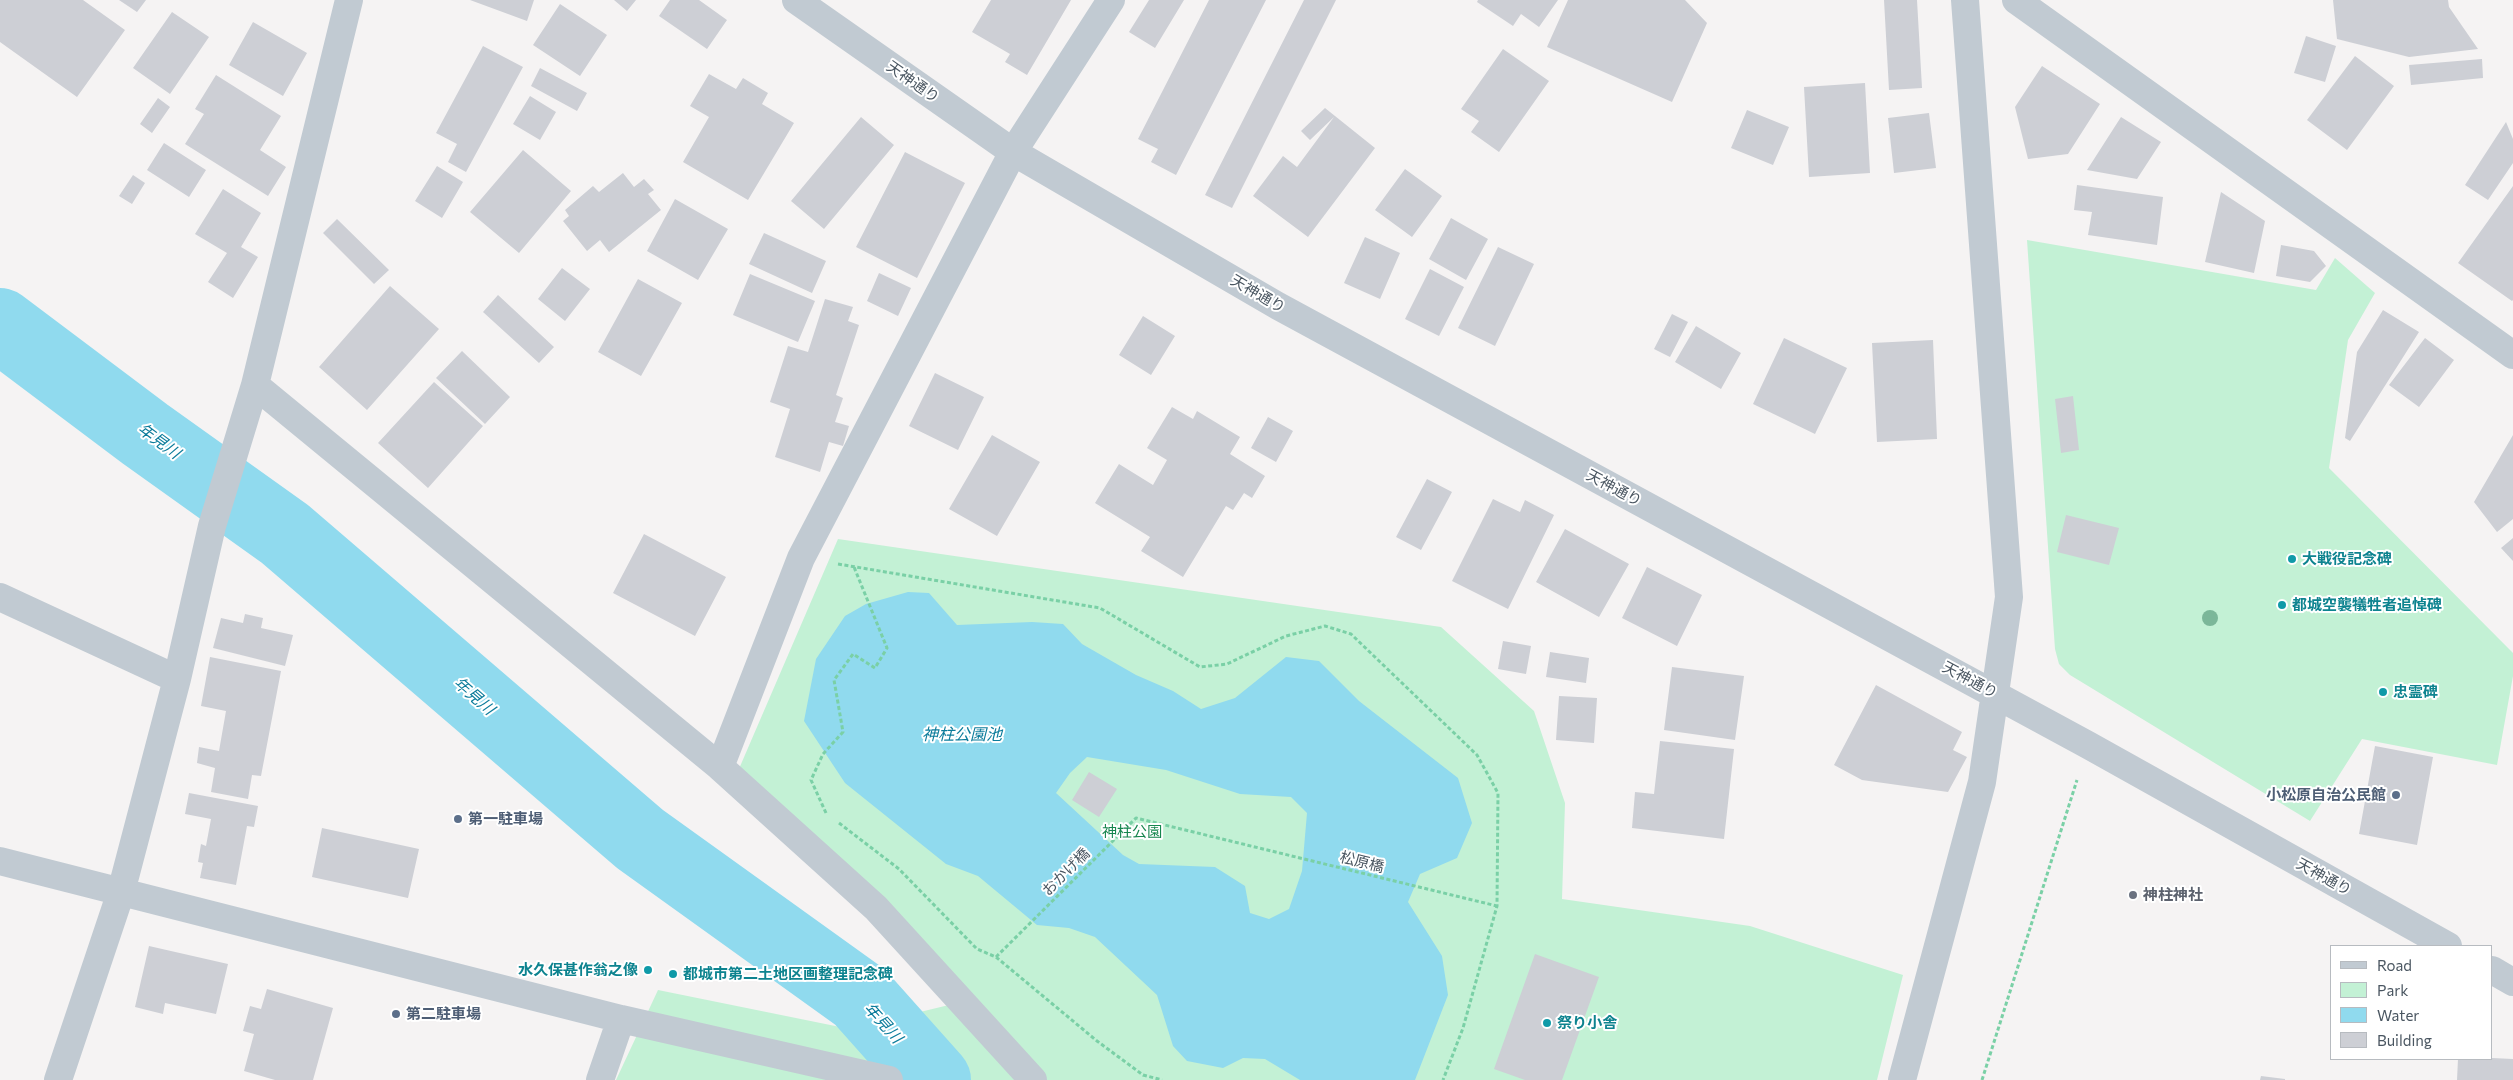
<!DOCTYPE html>
<meta charset="utf-8">
<style>
body{margin:0}
#map{position:relative;width:2513px;height:1080px;overflow:hidden;background:#f5f3f3;font-family:Commissioner,sans-serif}
canvas{display:block}
.legend{position:absolute;left:2330px;top:945px;width:162px;height:115px;box-sizing:border-box;background:#fff;border:1px solid #b7bbc0;margin:0;padding:6px 9px;list-style:none;font-size:15px;color:#4a5661}
.legend li{display:flex;align-items:center;gap:10px;height:25px}
.legend b{width:25px;border:1px solid #b7bbc0}
</style>
<div id="map">
<canvas width="2513" height="1080"></canvas>
<ul class="legend">
<li><b style="height:6px;background:#c1cad2"></b>Road</li>
<li><b style="height:14px;background:#c3f1d5"></b>Park</li>
<li><b style="height:14px;background:#90daee"></b>Water</li>
<li><b style="height:14px;background:#cdcfd5"></b>Building</li>
</ul>
</div>
<script>
const c = document.querySelector('canvas').getContext('2d');
c.lineJoin = 'round';
function fill(path, color) {
  c.fillStyle = color;
  c.fill(path, 'evenodd');
}
function toPath(rows) {
  const path = new Path2D();
  for (const r of rows) {
    path.moveTo(r[0], r[1]);
    for (let i = 2; i < r.length; i += 2) path.lineTo(r[i], r[i + 1]);
  }
  return path;
}
function strokePath(path, color, width, dash) {
  c.strokeStyle = color;
  c.lineWidth = width;
  c.lineCap = dash ? 'butt' : 'round';
  c.setLineDash(dash || []);
  c.stroke(path);
}
function label(font, color, halo, rows, align = 'center') {
  c.font = font + ' Commissioner,"Noto Sans JP",sans-serif';
  c.lineWidth = 4;
  c.setLineDash([]);
  c.textBaseline = 'middle';
  c.strokeStyle = halo;
  c.fillStyle = color;
  for (const [text, x, y, turn = 0] of rows) {
    c.save();
    c.translate(x, y);
    c.rotate((+turn || 0) * Math.PI / 180);
    c.textAlign = isNaN(turn) ? turn : align;
    if (halo) c.strokeText(text, 0, 0);
    c.fillText(text, 0, 0);
    c.restore();
  }
}
fill(toPath([
 [2027,240,2316,290,2335,258,2375,293,2348,340,2329,468,2513,653,2513,676,2497,765,2362,739,2310,821,2070,675,2059,664,2055,649],
 [838,539,1441,627,1534,711,1565,803,1562,899,1750,926,1903,975,1877,1080,616,1080,658,990,850,1029,953,1004,861,909,729,792]
]), '#c3f1d5');
fill(toPath([
 [908,592,929,593,957,625,1032,622,1063,624,1082,644,1136,675,1173,691,1201,709,1235,698,1286,657,1319,661,1359,701,1458,778,1472,823,1457,858,1420,874,1408,902,1442,956,1448,995,1415,1080,1300,1080,1265,1059,1243,1058,1223,1068,1187,1061,1173,1046,1157,995,1095,937,1069,928,1037,925,978,876,946,864,845,783,804,721,816,659,845,616,866,604],
 [1087,757,1166,770,1240,794,1291,797,1307,813,1302,871,1289,909,1269,919,1250,913,1245,886,1215,867,1139,864,1123,855,1056,793,1070,773]
]), '#90daee');
strokePath(toPath([
 [0,325,145,434,285,534,640,839,860,997,934,1080]
]), '#90daee', 74);
fill(toPath([
 [0,0,83,0,125,30,77,97,0,42],
 [119,0,146,0,137,12],
 [470,0,534,0,527,21],
 [614,0,636,0,627,11],
 [670,0,699,0,727,20,707,49,659,16],
 [991,0,1071,0,1027,75,1005,62,1010,54,972,32],
 [1149,0,1184,0,1155,48,1129,32],
 [1209,0,1266,0,1176,175,1151,162,1158,149,1138,139],
 [1304,0,1336,0,1232,208,1205,195],
 [1478,0,1558,0,1539,27,1521,14,1513,26,1477,2],
 [1568,0,1685,0,1707,23,1672,102,1547,47],
 [1884,0,1917,0,1922,88,1889,90],
 [2333,0,2448,0,2449,7,2478,49,2409,57,2337,39],
 [560,4,607,35,580,76,533,45],
 [172,12,209,37,170,94,133,68],
 [253,22,307,53,283,96,229,65],
 [2306,36,2336,46,2325,82,2294,73],
 [483,46,523,67,466,172,448,162,457,144,436,133],
 [1503,49,1549,81,1499,152,1471,132,1479,121,1461,109],
 [2355,56,2394,86,2347,150,2307,120],
 [2482,59,2483,78,2411,85,2409,65],
 [2042,66,2100,104,2068,154,2028,159,2015,107],
 [540,68,587,93,577,111,531,86],
 [709,74,736,89,743,78,768,93,762,104,794,123,748,200,683,162,709,117,690,106],
 [216,75,281,116,260,150,286,167,268,196,185,144,204,114,195,109],
 [1865,83,1870,173,1809,177,1804,87],
 [530,96,556,112,540,140,513,124],
 [158,98,170,107,152,133,140,124],
 [1325,108,1375,148,1308,237,1253,196,1283,156,1297,167,1334,117,1310,140,1301,131],
 [1747,110,1789,127,1773,165,1731,148],
 [1929,113,1936,168,1894,173,1888,118],
 [861,117,894,145,824,229,791,201],
 [2121,117,2161,142,2137,179,2087,170],
 [2506,122,2513,139,2513,163,2488,200,2465,185],
 [164,143,206,170,189,197,147,170],
 [523,150,571,191,519,253,470,212],
 [905,152,965,183,917,278,856,247],
 [437,166,463,182,442,218,415,201],
 [1405,169,1442,196,1412,237,1375,210],
 [623,173,634,187,644,179,654,190,648,194,661,210,609,252,600,240,587,251,563,221,569,216,565,210,593,186,599,192],
 [133,175,145,183,132,204,119,196],
 [2077,185,2163,197,2157,245,2088,235,2092,212,2074,210],
 [2513,186,2513,300,2512,301,2458,263],
 [223,189,261,213,241,247,258,257,233,298,208,282,227,253,195,234],
 [2221,192,2265,221,2254,273,2205,262],
 [675,199,728,229,698,280,647,251],
 [1451,218,1488,239,1466,280,1429,259],
 [337,219,389,270,374,284,323,233],
 [764,233,826,261,812,293,749,264],
 [1365,237,1400,253,1380,299,1344,283],
 [2281,245,2314,251,2326,266,2310,282,2276,276],
 [1498,247,1534,264,1495,346,1458,328],
 [562,268,590,289,565,321,538,299],
 [1430,269,1464,287,1439,336,1405,319],
 [879,273,911,288,898,316,867,301],
 [750,274,815,301,798,342,733,315],
 [638,279,682,303,641,376,598,352],
 [390,286,439,329,367,410,319,367],
 [498,295,554,347,539,363,483,312],
 [825,299,853,307,848,321,859,325,836,395,843,398,835,422,849,426,843,446,829,442,820,472,775,457,790,409,770,402,788,346,808,352],
 [2383,310,2419,332,2350,441,2345,438,2357,352],
 [1672,314,1688,322,1670,357,1654,349],
 [1143,316,1175,336,1151,375,1119,355],
 [1696,326,1741,353,1721,389,1675,362],
 [1784,338,1847,368,1815,434,1753,404],
 [2425,338,2454,360,2419,407,2389,385],
 [1933,340,1937,439,1877,442,1872,343],
 [462,351,510,397,485,424,436,378],
 [935,373,984,397,958,450,909,426],
 [434,382,483,426,428,488,378,443],
 [2073,396,2079,450,2061,453,2055,399],
 [1172,407,1193,419,1197,411,1240,437,1230,454,1265,476,1252,498,1244,493,1233,510,1226,506,1183,577,1141,551,1150,537,1095,503,1119,464,1153,485,1167,460,1147,448],
 [1268,417,1293,431,1276,462,1251,448],
 [992,435,1040,462,997,536,949,509],
 [2513,435,2513,519,2497,532,2474,502],
 [1427,479,1452,492,1421,550,1396,537],
 [1493,499,1520,512,1525,500,1554,515,1508,609,1452,581],
 [2066,515,2119,528,2109,565,2057,552],
 [1565,529,1629,564,1599,617,1536,582],
 [644,534,726,577,695,636,613,593],
 [2513,538,2513,561,2501,548],
 [1647,567,1702,595,1677,646,1622,618],
 [245,614,263,618,261,628,293,635,285,666,213,648,221,618,243,623],
 [1503,641,1531,646,1526,674,1498,669],
 [1550,652,1589,658,1586,683,1546,677],
 [210,657,281,671,261,776,252,775,248,799,211,792,215,768,197,763,199,747,219,751,226,711,201,706],
 [1672,667,1744,676,1735,740,1664,730],
 [1876,685,1962,732,1953,750,1967,757,1948,792,1862,780,1834,765],
 [1559,696,1597,698,1594,743,1556,740],
 [1660,741,1734,749,1724,839,1632,828,1635,792,1654,794],
 [2375,746,2433,757,2417,845,2359,834],
 [1089,772,1117,789,1099,817,1072,800],
 [189,793,258,806,254,827,247,826,236,885,200,878,203,863,198,862,201,844,206,846,211,819,185,814],
 [322,828,419,849,408,898,312,877],
 [149,946,228,964,216,1014,165,1003,163,1014,135,1007],
 [1535,954,1599,977,1562,1080,1525,1080,1494,1069],
 [267,989,333,1008,313,1080,275,1080,244,1071,254,1034,243,1031,250,1006,261,1009],
 [2492,1058,2513,1059,2513,1080,2457,1080,2458,1059],
 [2261,1076,2285,1079,2285,1080,2260,1080]
]), '#cdcfd5');
strokePath(toPath([
 [838,564,1100,608,1200,667,1227,664,1286,636,1325,626,1351,634,1477,755,1498,793,1497,906,1463,1028,1443,1080],
 [826,813,811,780,823,754,843,732,834,680,853,654,875,668,887,648,854,567],
 [839,823,899,869,977,949,996,957,1097,1041,1143,1075,1162,1080],
 [996,957,1136,818,1497,906],
 [1982,1080,2077,780]
]), '#7ad0a6', 3, [4, 2.5]);
strokePath(toPath([
 [796,0,1013,152,1278,306,2088,745,2448,946],
 [2016,0,2513,355],
 [255,385,720,767,876,908,1033,1080],
 [0,597,177,679],
 [720,767,801,558,1013,152,1111,0],
 [0,861,621,1019,889,1080],
 [2492,970,2513,982],
 [58,1080,121,892,177,679,212,526,255,385,349,0],
 [600,1080,621,1019],
 [1902,1080,1982,782,2009,597,1965,0]
]), '#c1cad2', 28);
c.fillStyle = '#7bb799';
for (const [x, y] of [
 [2210,618]
]) {
  c.beginPath();
  c.arc(x, y, 8, 0, 2 * Math.PI);
  c.fill();
}
for (const [x, y, r, color] of [
 [2292,559,5,"#0f9aa8"],
 [2282,605,5,"#0f9aa8"],
 [2383,692,5,"#0f9aa8"],
 [2396,795,5,"#5c6f8a"],
 [458,819,5,"#5c6f8a"],
 [2133,895,5,"#6b7280"],
 [648,970,5,"#0f9aa8"],
 [673,974,5,"#0f9aa8"],
 [396,1014,5,"#5c6f8a"],
 [1547,1023,5,"#0f9aa8"]
]) {
  const dot = new Path2D();
  dot.arc(x, y, r, 0, 2 * Math.PI);
  c.fillStyle = color;
  c.fill(dot);
  strokePath(dot, '#fff', 2);
}
label('15px', '#4a5661', '#fff', [
 ["天神通り",913,82,35],
 ["天神通り",1258,294,30],
 ["天神通り",1614,488,28],
 ["天神通り",1970,680,28],
 ["松原橋",1362,862,14],
 ["おかげ橋",1066,872,-45],
 ["天神通り",2324,877,29]
]);
label('bold 15px', '#0d838f', '#fff', [
 ["大戦役記念碑",2302,559],
 ["都城空襲犠牲者追悼碑",2292,605],
 ["忠霊碑",2393,692],
 ["水久保甚作翁之像",638,970,"right"],
 ["都城市第二土地区画整理記念碑",683,974],
 ["祭り小舎",1557,1023]
], 'left');
label('bold 15px', '#4e5e75', '#fff', [
 ["小松原自治公民館",2386,795,"right"],
 ["第一駐車場",468,819],
 ["第二駐車場",406,1014]
], 'left');
label('15px', '#17864f', '#fff', [
 ["神柱公園",1132,832]
]);
label('bold 15px', '#5b616d', '#fff', [
 ["神柱神社",2143,895]
], 'left');
label('italic 16px', '#0c7c9b', '#fff', [
 ["年見川",159,441,36],
 ["年見川",474,696,41],
 ["神柱公園池",962,735],
 ["年見川",883,1023,48]
]);
</script>
